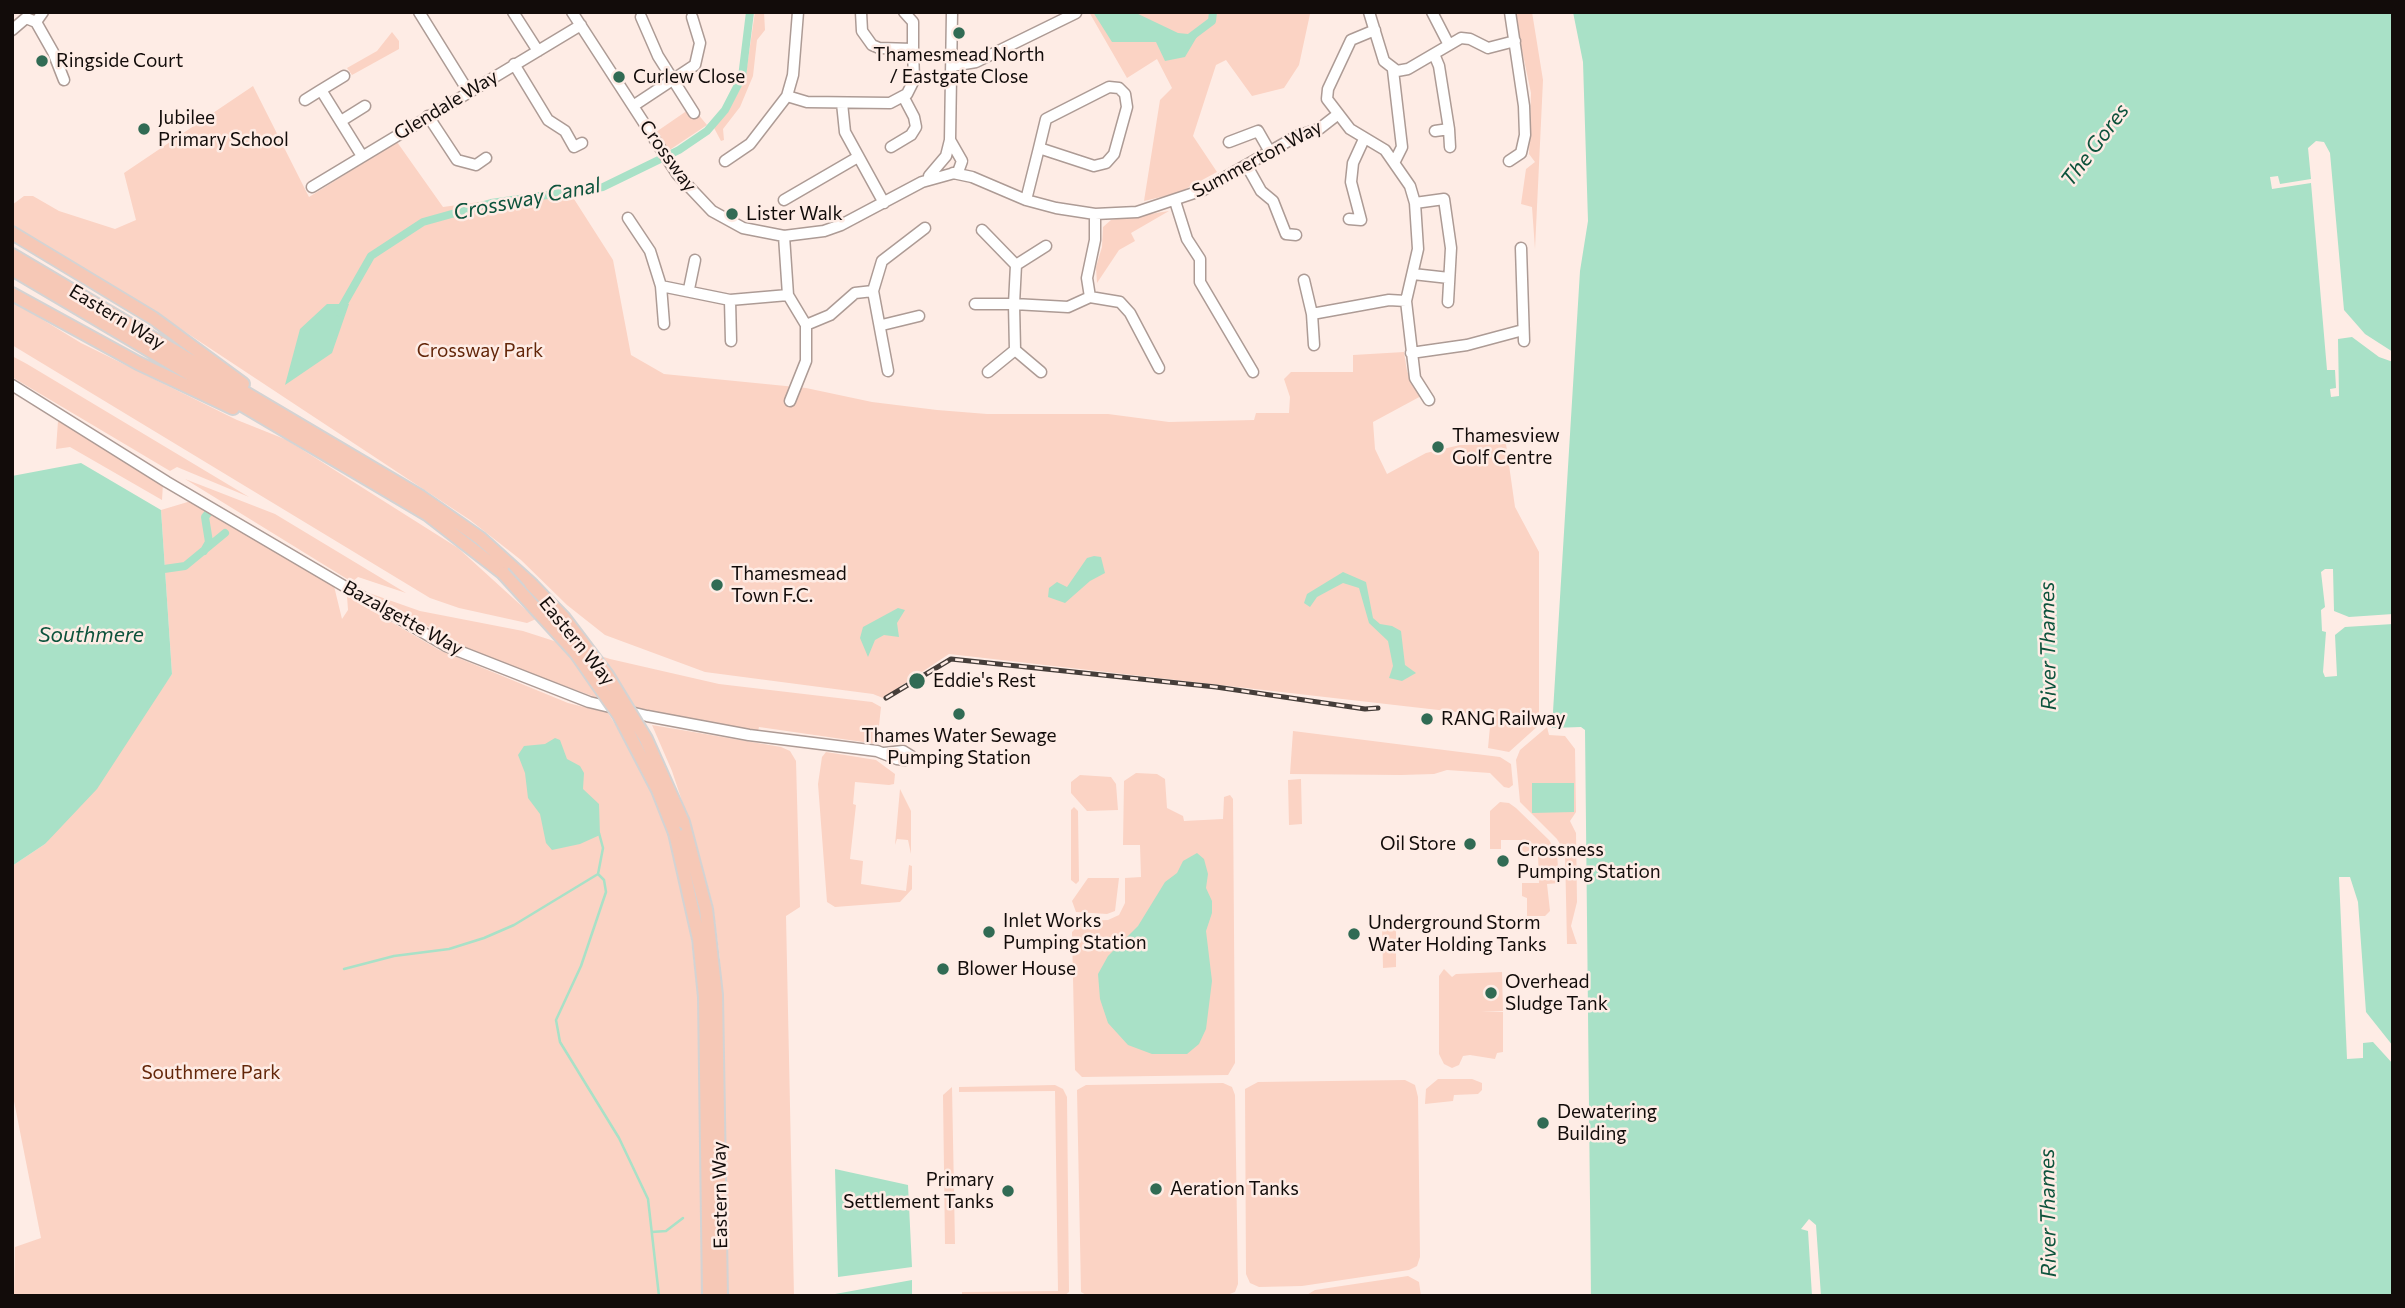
<!DOCTYPE html>
<style>
body{margin:0}
#map{position:relative;width:2405px;height:1308px;overflow:hidden;background:#feece5;font-family:Commissioner,sans-serif}
canvas{display:block}
.frame{position:absolute;inset:0;border:14px solid #120c0a;pointer-events:none}
</style>
<div id="map">
<canvas width="2405" height="1308"></canvas>
<div class="frame"></div>
</div>
<script>
const c = document.querySelector('canvas').getContext('2d');
c.lineJoin = 'round';
function fill(path, color) {
  c.fillStyle = color;
  c.fill(path, 'evenodd');
}
function toPath(rows) {
  const path = new Path2D();
  for (const r of rows) {
    path.moveTo(r[0], r[1]);
    for (let i = 2; i < r.length; i += 2) path.lineTo(r[i], r[i + 1]);
  }
  return path;
}
function strokePath(path, color, width, dash) {
  c.strokeStyle = color;
  c.lineWidth = width;
  c.lineCap = dash ? 'butt' : 'round';
  c.setLineDash(dash || []);
  c.stroke(path);
}
function label(font, color, halo, rows, align = 'center') {
  c.font = font + ' Commissioner,sans-serif';
  c.lineWidth = 5;
  c.setLineDash([]);
  c.textBaseline = 'middle';
  c.strokeStyle = halo;
  c.fillStyle = color;
  for (const [text, x, y, turn = 0] of rows) {
    c.save();
    c.translate(x, y);
    c.rotate((+turn || 0) * Math.PI / 180);
    c.textAlign = isNaN(turn) ? turn : align;
    if (halo) c.strokeText(text, 0, 0);
    c.fillText(text, 0, 0);
    c.restore();
  }
}
fill(toPath([
 [755,12,764,12,765,30,757,40,753,76,740,107,723,129,724,140,721,141,713,126,726,114,745,80],
 [1089,12,1310,12,1310,14,1299,65,1284,88,1252,96,1226,60,1216,65,1193,136,1217,172,1178,193,1144,201,1160,100,1172,88,1157,59,1127,78],
 [1514,12,1532,12,1543,80,1535,249,1532,207,1521,204,1526,169,1535,162,1529,154,1531,93],
 [392,32,399,41,399,49,352,75,347,68,377,51],
 [253,86,309,197,397,142,443,207,559,191,574,199,613,260,631,355,664,374,806,388,872,402,937,410,987,414,1108,414,1169,422,1254,420,1256,413,1289,413,1290,397,1284,379,1291,372,1353,372,1353,355,1404,352,1407,371,1415,388,1423,395,1373,422,1375,449,1387,474,1426,453,1460,445,1506,444,1515,507,1539,552,1539,725,1509,752,1488,748,1491,716,949,654,883,698,873,694,705,672,605,635,567,605,521,560,470,520,149,308,12,226,12,205,24,196,33,196,59,211,115,229,136,220,124,173],
 [688,110,697,113,707,125,668,151,656,132],
 [1169,211,1131,233,1135,241,1119,250,1097,283,1096,267,1102,247,1103,227,1111,220],
 [12,301,81,343,237,420,287,440,458,548,536,619,527,623,459,608,430,598,12,345],
 [12,356,27,364,249,497,177,467,170,471,12,377],
 [58,421,163,484,162,500,70,447,56,449],
 [185,479,275,514,406,593,358,577,352,582],
 [191,501,334,586,342,619,348,610,347,596,439,650,568,703,608,713,640,764,682,861,699,1007,703,1296,14,1296,15,1247,41,1238,12,1091,12,866,45,844,172,674,161,510],
 [369,593,420,611,523,631,610,659,719,684,872,702,881,707,877,744,759,727,758,731,699,722,598,698,498,662,455,642],
 [652,725,781,747,790,751,796,761,800,907,786,916,794,1296,726,1296,720,960,713,906,697,846,672,771],
 [1547,727,1549,735,1565,736,1575,749,1576,812,1570,821,1576,833,1577,902,1571,926,1577,944,1567,944,1565,852,1557,839,1520,802,1516,760,1520,750],
 [1293,731,1500,757,1511,764,1513,785,1509,788,1504,787,1490,773,1447,770,1434,774,1401,775,1290,774],
 [826,752,876,760,895,774,894,784,889,785,855,782,853,804,856,805,850,859,863,861,861,884,906,891,909,865,912,866,912,889,900,902,835,907,827,902,818,784,822,757],
 [1136,773,1157,774,1165,779,1167,808,1183,816,1184,821,1223,819,1224,797,1230,795,1233,799,1235,1063,1228,1075,1082,1077,1075,1070,1072,932,1083,921,1108,920,1119,915,1125,903,1125,878,1141,877,1140,845,1123,845,1124,781],
 [1080,775,1111,777,1116,784,1118,810,1087,811,1071,793,1071,782],
 [1301,779,1302,824,1289,825,1288,780],
 [900,789,911,811,911,854,908,840,897,839,895,845],
 [1500,802,1509,803,1516,808,1549,840,1557,853,1559,883,1547,884,1550,911,1545,916,1527,916,1527,898,1522,896,1522,883,1539,883,1538,854,1521,854,1520,840,1501,840,1501,849,1490,849,1490,811],
 [1074,807,1078,811,1079,881,1076,884,1071,880,1071,810],
 [1088,878,1119,878,1115,911,1107,914,1076,912,1072,901],
 [1382,924,1396,924,1396,967,1383,968],
 [1444,969,1452,977,1456,974,1502,972,1503,1011,1481,1011,1503,1012,1503,1052,1497,1053,1495,1059,1470,1055,1463,1056,1459,1065,1452,1068,1444,1064,1439,1054,1439,976],
 [1438,1079,1472,1079,1482,1083,1482,1090,1478,1094,1454,1095,1453,1101,1425,1104,1426,1089],
 [1405,1080,1415,1085,1418,1097,1420,1257,1417,1266,1409,1270,1302,1286,1259,1287,1250,1283,1246,1274,1245,1089,1258,1082],
 [1223,1083,1232,1087,1235,1095,1238,1284,1235,1292,1227,1295,1204,1296,1088,1296,1081,1292,1077,1090,1086,1085],
 [1055,1085,1063,1089,1067,1097,1069,1292,1064,1296,962,1296,962,1292,1058,1291,1055,1091,959,1092,959,1087],
 [952,1087,955,1244,945,1244,943,1095],
 [1408,1276,1419,1282,1421,1296,1305,1296,1315,1290]
]), '#fbd3c4');
fill(toPath([
 [1093,12,1134,12,1178,33,1198,35,1185,57,1165,61,1156,42,1112,42],
 [1573,12,2393,12,2393,1296,1591,1296,1585,730,1581,727,1552,728,1580,271,1588,221,1583,62],
 [327,304,349,304,332,353,285,385,300,329],
 [81,463,161,510,172,674,97,789,45,844,12,866,12,476],
 [1094,556,1101,557,1105,573,1090,581,1065,603,1048,597,1049,588,1057,582,1067,587,1087,558],
 [1343,572,1366,582,1373,618,1380,624,1392,626,1401,631,1405,665,1416,673,1402,681,1389,678,1393,666,1388,641,1369,623,1359,588,1343,583,1317,597,1310,607,1304,603,1307,594],
 [898,608,905,610,897,623,899,637,884,635,875,640,868,657,860,638,863,627],
 [555,738,560,740,567,759,580,766,584,773,583,789,599,804,600,835,580,844,552,850,546,843,540,814,528,798,525,773,518,755,524,746,545,744],
 [1532,783,1574,783,1574,812,1532,813],
 [1197,853,1204,859,1208,874,1206,888,1212,901,1212,913,1206,931,1212,981,1206,1029,1199,1044,1187,1054,1152,1054,1128,1045,1108,1023,1100,999,1098,974,1108,956,1138,926,1165,882,1177,873,1183,861],
 [835,1169,908,1185,912,1267,838,1277],
 [912,1280,912,1296,835,1296,835,1294]
]), '#a9e1c7');
fill(toPath([
 [2316,141,2324,142,2330,153,2344,310,2365,334,2393,352,2393,362,2379,357,2352,337,2338,339,2339,396,2331,397,2330,389,2336,388,2335,370,2327,370,2311,183,2272,189,2270,177,2278,176,2280,184,2311,179,2308,148],
 [2325,569,2333,569,2334,611,2349,617,2393,614,2393,624,2345,627,2335,635,2337,676,2325,677,2323,672,2326,632,2322,631,2321,610,2325,607,2321,572],
 [2339,877,2350,877,2358,902,2366,1012,2393,1046,2393,1064,2373,1042,2363,1043,2363,1058,2347,1059],
 [1809,1219,1816,1225,1821,1296,1812,1296,1808,1231,1801,1229]
]), '#feece5');
strokePath(toPath([
 [599,833,603,848,598,874,604,880,606,892,581,966,556,1020,560,1042,619,1138,648,1199,659,1296],
 [344,969,394,956,449,949,484,938,514,925,598,874],
 [652,1232,666,1231,683,1218]
]), '#a9e1c7', 2.5);
strokePath(toPath([
 [1188,39,1212,21,1213,12],
 [339,312,371,256,423,222,491,203,603,187,679,150,707,131,725,110,742,77,750,12],
 [204,551,209,542,205,517,209,512],
 [164,569,185,566,225,533]
]), '#a9e1c7', 8);
const minor = toPath([
 [419,12,468,91],
 [513,12,538,51],
 [572,12,677,174,712,211,743,228,784,236,824,231,841,225,922,182,958,172,962,161,950,140],
 [904,12,913,22,913,49],
 [1369,12,1384,61,1397,71,1408,69,1461,38,1470,39,1488,48,1515,41],
 [1432,12,1449,45],
 [641,17,658,56,694,113],
 [36,22,53,52,64,80],
 [36,22,43,12],
 [12,30,26,18,36,22],
 [1375,30,1351,40,1328,89,1327,99,1350,129,1385,150,1410,186,1415,203,1418,249,1406,301,1415,378,1429,400],
 [1434,54,1439,66,1449,129,1435,131],
 [514,64,548,120,565,131,574,147,582,143],
 [952,66,976,62,1076,13],
 [1393,70,1402,147,1395,161],
 [321,90,344,76],
 [787,96,807,102,890,103,907,94,914,80,913,49,879,48,872,45,862,31,861,12],
 [305,100,321,90,362,156],
 [842,103,845,132,884,203],
 [633,106,695,65,700,43,692,17],
 [428,116,457,160,476,165,486,158],
 [341,121,365,106],
 [1449,129,1450,147],
 [1229,142,1258,131,1270,152],
 [891,147,911,135,916,127,914,117,904,98],
 [725,161,750,144,787,96,793,75,798,12],
 [1509,161,1521,153,1525,135,1524,106,1510,12],
 [1247,166,1261,191,1273,201,1286,234,1296,235],
 [953,173,972,177,1026,200,1056,208,1095,214,1137,212,1203,190,1297,136,1319,129,1337,115],
 [929,176,946,156,950,140,952,12],
 [312,187,581,25],
 [784,200,858,157],
 [1026,200,1039,148,1046,119,1109,87,1119,88,1125,94,1127,107,1114,154,1106,163,1094,166,1039,148],
 [1175,201,1187,239,1200,259,1200,282,1253,372],
 [1415,203,1444,199,1451,248,1448,302],
 [628,218,650,251,661,286,730,300,788,295],
 [1349,219,1361,220,1351,182,1353,163,1364,139],
 [982,230,1016,265,1014,304,1068,307,1090,297,1087,278,1095,240,1095,214],
 [784,236,788,295,806,325,806,361,790,401],
 [1521,248,1524,341],
 [1016,265,1046,246],
 [1413,274,1449,278],
 [1304,280,1312,314,1314,345],
 [661,286,664,324],
 [689,289,695,260],
 [1090,297,1120,302,1130,313,1159,368],
 [730,300,731,341],
 [975,304,1014,304,1015,350,988,372],
 [1312,314,1389,300,1406,301],
 [806,325,830,315,855,293,873,291],
 [882,325,919,316],
 [1015,350,1041,372],
 [1411,353,1467,345,1523,330],
 [888,371,873,291,882,261,925,228],
 [12,385,167,482,446,646,589,702,647,716,749,735,877,751,897,759,905,760,911,756,903,751,884,753]
]);
const major = toPath([
 [12,233,153,318,243,384],
 [12,255,421,497,480,538,531,584],
 [12,269,427,514,503,573],
 [12,294,138,363,233,408],
 [683,822,706,909,716,995,721,1296],
 [675,833,699,939,705,997,709,1296]
]);
strokePath(minor, '#ad9b95', 13);
strokePath(major, '#d4d3d3', 16);
strokePath(minor, '#fff', 10);
strokePath(major, '#f6c8b6', 12);
const rail = toPath([
 [886,698,951,659,1216,687,1365,709,1378,708]
]);
strokePath(rail, '#453d39', 5);
strokePath(rail, '#feece5', 2.5, [8]);
const majorBridge = toPath([
 [503,573,576,653,619,715,658,790,675,833],
 [531,584,564,618,607,675,646,739,683,822]
]);
strokePath(majorBridge, '#d4d3d3', 16, []);
strokePath(majorBridge, '#f6c8b6', 12);
for (const [x, y, r, color] of [
 [959,33,7,"#316b54"],
 [42,61,7,"#316b54"],
 [619,77,7,"#316b54"],
 [144,129,7,"#316b54"],
 [732,214,7,"#316b54"],
 [1438,447,7,"#316b54"],
 [717,585,7,"#316b54"],
 [917,681,9,"#316b54"],
 [959,714,7,"#316b54"],
 [1427,719,7,"#316b54"],
 [1470,844,7,"#316b54"],
 [1503,861,7,"#316b54"],
 [989,932,7,"#316b54"],
 [1354,934,7,"#316b54"],
 [943,969,7,"#316b54"],
 [1491,993,7,"#316b54"],
 [1543,1123,7,"#316b54"],
 [1156,1189,7,"#316b54"],
 [1008,1191,7,"#316b54"]
]) {
  const dot = new Path2D();
  dot.arc(x, y, r, 0, 2 * Math.PI);
  c.fillStyle = color;
  c.fill(dot);
  strokePath(dot, '#feece5', 2.5);
}
label('19px', '#120c0a', '#feece5', [
 ["Thamesmead North",959,55,"center"],
 ["/ Eastgate Close",959,77,"center"],
 ["Ringside Court",56,61],
 ["Curlew Close",633,77],
 ["Jubilee",158,118],
 ["Primary School",158,140],
 ["Lister Walk",746,214],
 ["Thamesview",1452,436],
 ["Golf Centre",1452,458],
 ["Thamesmead",731,574],
 ["Town F.C.",731,596],
 ["Eddie's Rest",933,681],
 ["RANG Railway",1441,719],
 ["Thames Water Sewage",959,736,"center"],
 ["Pumping Station",959,758,"center"],
 ["Oil Store",1456,844,"right"],
 ["Crossness",1517,850],
 ["Pumping Station",1517,872],
 ["Inlet Works",1003,921],
 ["Pumping Station",1003,943],
 ["Underground Storm",1368,923],
 ["Water Holding Tanks",1368,945],
 ["Blower House",957,969],
 ["Overhead",1505,982],
 ["Sludge Tank",1505,1004],
 ["Dewatering",1557,1112],
 ["Building",1557,1134],
 ["Primary",994,1180,"right"],
 ["Settlement Tanks",994,1202,"right"],
 ["Aeration Tanks",1170,1189]
], 'left');
label('19px', '#120c0a', '#feece5', [
 ["Glendale Way",446,105,-31],
 ["Crossway",668,156,54],
 ["Summerton Way",1257,159,-28],
 ["Eastern Way",117,317,31],
 ["Bazalgette Way",403,618,29],
 ["Eastern Way",577,641,51],
 ["Eastern Way",720,1195,-91]
]);
label('19px', '#632609', '#feece5', [
 ["Crossway Park",480,351],
 ["Southmere Park",211,1073]
]);
label('italic 21px', '#0d533c', '#feece5', [
 ["The Gores",2095,145,-53],
 ["Crossway Canal",527,199,-11],
 ["Southmere",91,635],
 ["River Thames",2048,646,-91],
 ["River Thames",2048,1213,-91]
]);
</script>
